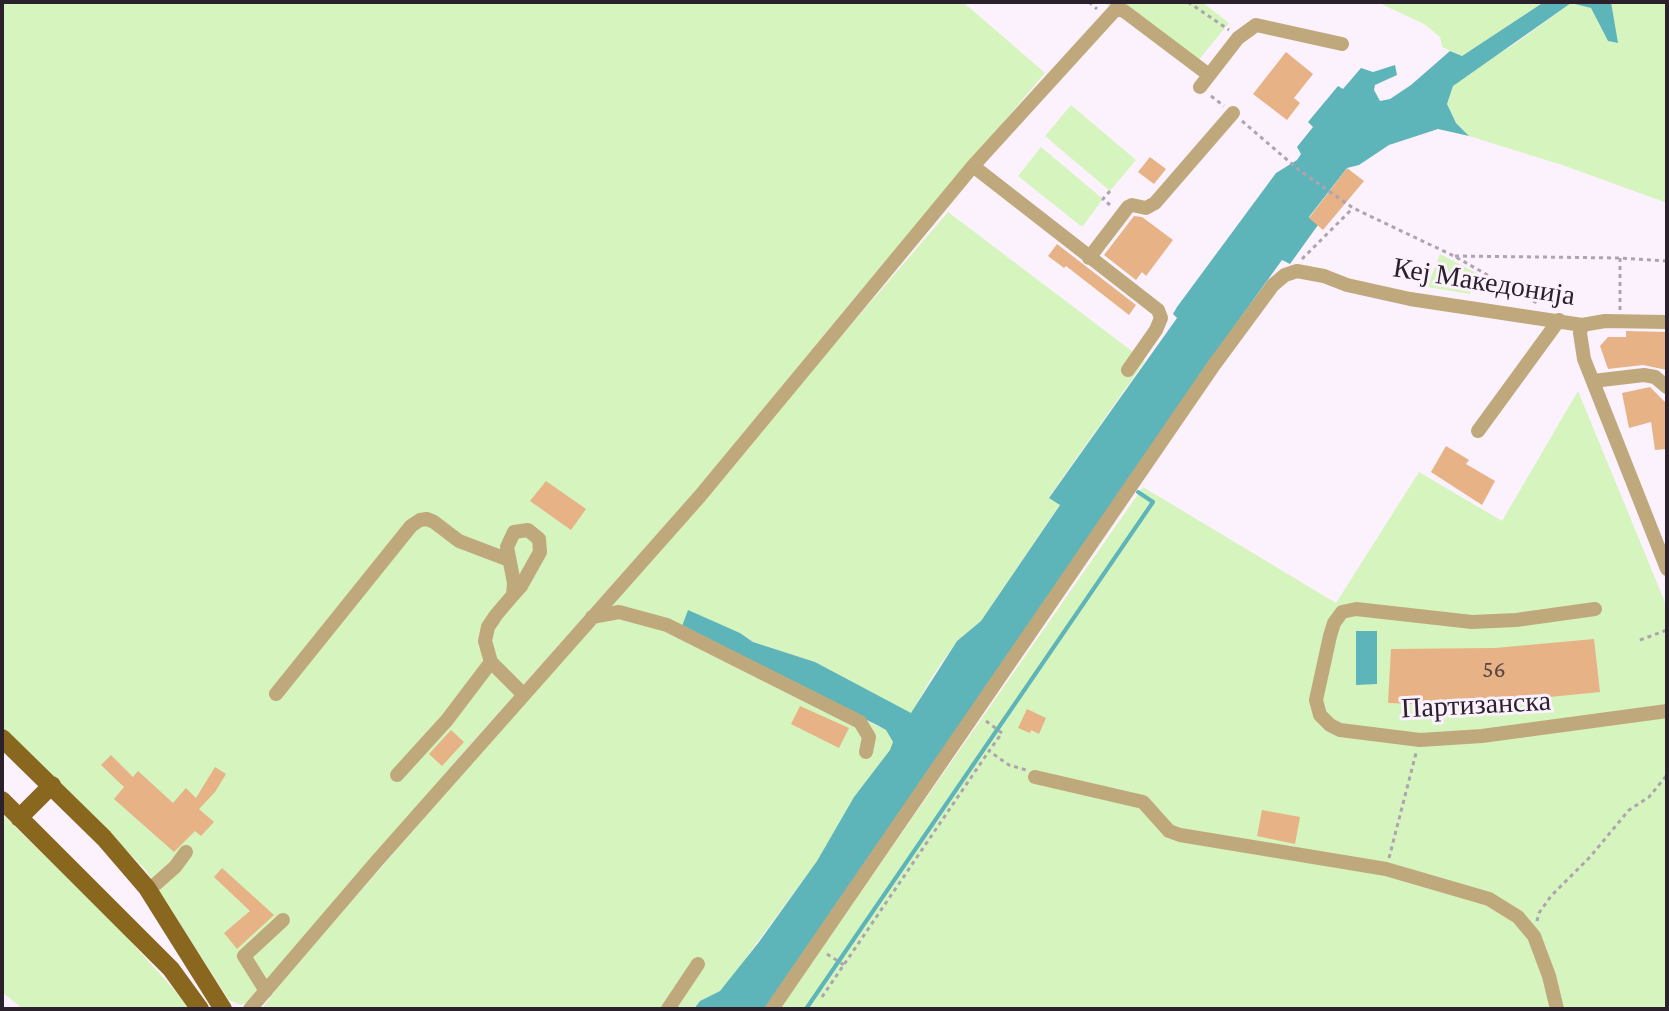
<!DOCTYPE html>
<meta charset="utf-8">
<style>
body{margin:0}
#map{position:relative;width:1669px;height:1011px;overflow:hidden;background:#fcf2fd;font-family:"Crimson Pro",serif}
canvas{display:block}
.frame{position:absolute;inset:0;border:4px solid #2b212c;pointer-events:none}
</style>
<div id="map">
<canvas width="1669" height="1011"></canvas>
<div class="frame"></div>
</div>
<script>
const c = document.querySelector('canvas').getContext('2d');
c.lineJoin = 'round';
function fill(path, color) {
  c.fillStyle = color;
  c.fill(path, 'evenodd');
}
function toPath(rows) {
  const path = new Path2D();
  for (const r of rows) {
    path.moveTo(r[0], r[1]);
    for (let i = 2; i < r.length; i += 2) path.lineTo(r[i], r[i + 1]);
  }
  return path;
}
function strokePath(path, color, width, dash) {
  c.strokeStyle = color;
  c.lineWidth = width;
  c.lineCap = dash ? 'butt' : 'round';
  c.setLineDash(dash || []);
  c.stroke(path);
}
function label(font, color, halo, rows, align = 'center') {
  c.font = font + ' "Crimson Pro",serif';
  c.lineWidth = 6;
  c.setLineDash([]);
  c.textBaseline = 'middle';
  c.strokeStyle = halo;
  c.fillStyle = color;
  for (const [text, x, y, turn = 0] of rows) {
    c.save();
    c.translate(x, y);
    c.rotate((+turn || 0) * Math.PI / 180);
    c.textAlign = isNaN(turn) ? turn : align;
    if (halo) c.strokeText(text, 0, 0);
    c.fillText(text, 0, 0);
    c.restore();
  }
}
fill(toPath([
 [2,2,963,2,1045,73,848,306,699,487,476,738,248,1002,241,1005,229,1000,145,869,2,727],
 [1103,2,1202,2,1229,23,1192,68],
 [1377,2,1544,2,1462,56,1442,47,1440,37,1424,24],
 [1611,2,1667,2,1667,203,1565,166,1469,136,1456,123,1447,104,1453,86,1470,72,1516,43,1571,3,1591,8,1608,41,1617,43],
 [1071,105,1136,160,1110,191,1045,136],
 [1041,147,1103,199,1082,227,1018,176],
 [948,212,1145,361,1049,497,1060,504,981,621,957,641,933,675,911,714,815,662,753,642,740,633,688,611,792,683,886,730,893,742,890,750,854,797,817,861,729,981,720,991,700,1001,694,1009,262,1009,281,982,610,605],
 [1440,254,1478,274,1470,294,1427,287],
 [1578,391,1667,607,1667,1009,779,1009,1143,487,1336,603,1419,472,1502,521],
 [2,814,114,923,186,1003,188,1009,23,1009,2,992]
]), '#d6f4be');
fill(toPath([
 [1544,2,1611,2,1618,43,1608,41,1591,8,1571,3,1453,86,1447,104,1456,123,1469,136,1438,129,1389,145,1359,165,1347,168,1309,217,1318,225,1290,264,1282,260,1210,360,764,1009,694,1009,700,1001,720,991,759,942,817,861,854,797,890,750,893,742,886,730,877,725,681,629,688,610,740,633,753,642,815,662,911,713,957,641,981,621,1060,505,1049,498,1177,318,1173,314,1177,307,1276,173,1297,160,1301,154,1297,147,1313,127,1308,122,1338,86,1343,89,1361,68,1373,72,1395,65,1397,75,1375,85,1374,90,1380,101,1390,99,1411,85,1450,51,1462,56],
 [1356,631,1377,631,1377,684,1356,685]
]), '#5db4b9');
strokePath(toPath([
 [806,1009,1153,502,1138,492]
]), '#5db4b9', 4);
fill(toPath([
 [1286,52,1313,74,1294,98,1300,103,1287,120,1253,94],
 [1150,157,1166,169,1154,184,1138,172],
 [1347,168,1364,181,1323,230,1309,218],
 [1134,216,1142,217,1173,240,1146,276,1142,272,1136,280,1104,255],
 [1057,244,1136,305,1129,315,1066,266,1064,268,1048,256],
 [1626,331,1667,332,1667,370,1643,365,1608,369,1600,346,1608,337,1626,337],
 [1650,387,1667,404,1667,449,1655,450,1651,422,1629,428,1622,393],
 [1446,446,1469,460,1466,464,1495,481,1482,505,1431,472],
 [546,481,586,509,571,530,530,501],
 [1594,639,1600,692,1499,702,1439,705,1388,703,1391,649,1495,648],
 [800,706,849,728,839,748,791,724],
 [1027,709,1046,718,1039,734,1031,730,1030,733,1018,728],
 [451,730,464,742,442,766,429,754],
 [111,755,133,777,138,771,173,803,186,788,196,798,215,767,226,774,215,792,199,809,214,822,201,836,195,831,174,852,114,799,124,787,101,765],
 [1262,810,1300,817,1295,844,1257,836],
 [222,868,274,915,237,949,224,933,250,911,214,877]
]), '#e6b286');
strokePath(toPath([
 [1089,2,1097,9],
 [1188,2,1229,30],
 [1211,96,1224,106],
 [1242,121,1299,170,1353,208,1454,256,1537,303],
 [1110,191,1103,199,1110,205],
 [1455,256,1620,258,1667,261],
 [1620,258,1620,310],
 [1302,259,1353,208],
 [1640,640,1667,630],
 [986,721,1002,733,989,751,1009,765,1026,770],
 [1389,858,1416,753],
 [1537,921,1539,913,1551,896,1590,857,1629,810,1649,797,1667,775],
 [827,954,844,965],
 [822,997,989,751]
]), '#aea4af', 3, [4, 4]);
strokePath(toPath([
 [1200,87,1238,38,1256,25,1342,44],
 [973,166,1158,310,1161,318,1156,330,1128,370],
 [1089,258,1128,207,1132,205,1146,208,1155,203,1233,113],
 [1582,325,1580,333,1584,359,1667,569],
 [1593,381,1644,375,1655,377,1667,387],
 [1478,431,1559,320],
 [513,595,514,583,507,547,514,532,528,530,539,539,540,552,521,586,513,595,496,615,488,627,485,641,491,662,523,694],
 [1595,609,1516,620,1472,622,1356,609,1342,612,1334,623,1330,636,1316,700,1320,715,1330,725,1340,730,1420,740,1482,736,1667,711],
 [592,617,619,612,667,625,860,722,869,737,866,752],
 [276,694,411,526,420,520,427,519,434,522,459,541,509,560],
 [397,775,447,720,491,662],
 [1035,777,1143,802,1169,831,1180,835,1386,869,1489,899,1518,917,1534,936,1549,976,1557,1009],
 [149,890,175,867,186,852],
 [266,991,244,956,283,920],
 [250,1009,376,862,700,496,973,166,1116,9,1124,11,1209,75],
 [668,1009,698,964],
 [772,1009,1214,365,1273,285,1285,275,1297,271,1324,276,1347,285,1410,299,1582,325,1605,321,1667,322]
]), '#c0a87d', 14);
strokePath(toPath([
 [2,738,104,838,147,888,223,1009],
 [2,800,171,969,200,1009],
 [19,818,52,785]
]), '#8a671e', 18);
label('24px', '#5a4542', null, [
 ["56",1494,670]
]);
label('28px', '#2b212c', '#fcf2fd', [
 ["Кеј Македонија",1484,282,9],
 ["Партизанска",1476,705,-3]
]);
</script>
